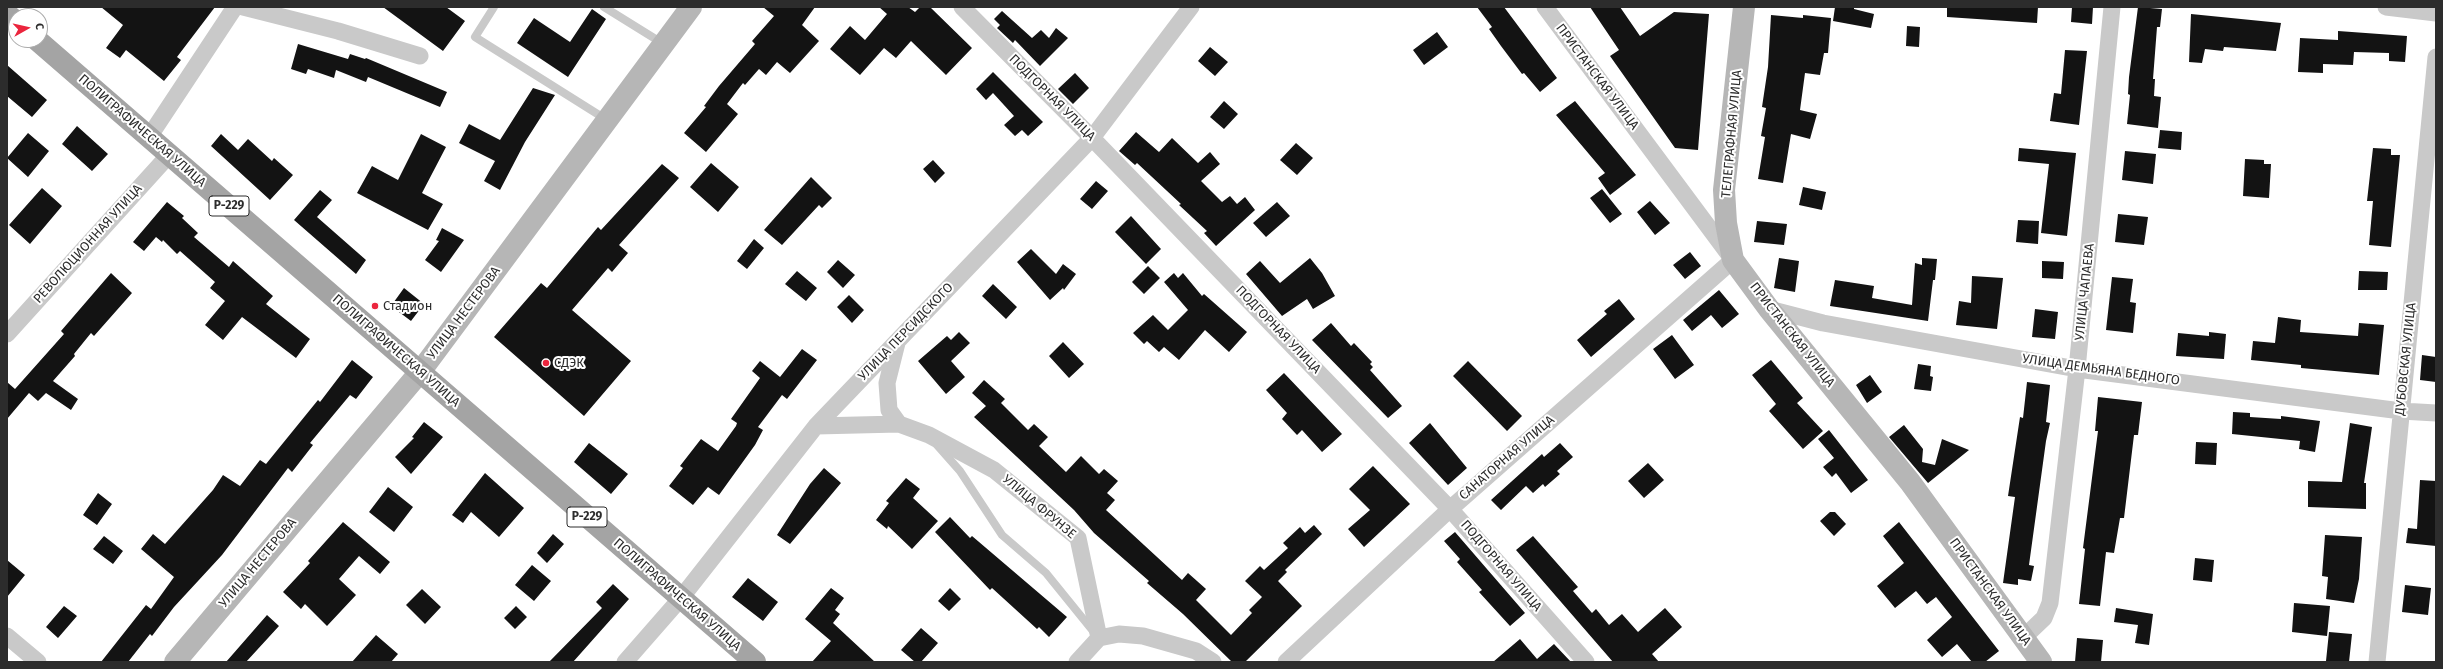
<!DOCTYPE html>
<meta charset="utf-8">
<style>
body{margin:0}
#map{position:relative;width:2443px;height:669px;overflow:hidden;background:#fff;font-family:"Fira Sans",sans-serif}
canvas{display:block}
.frame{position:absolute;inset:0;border:8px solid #2c2c2c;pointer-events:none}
.north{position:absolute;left:8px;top:8px;width:40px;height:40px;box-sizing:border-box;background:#fff;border:1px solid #ababab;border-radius:50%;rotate:82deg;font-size:11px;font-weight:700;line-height:16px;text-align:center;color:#2c2c2c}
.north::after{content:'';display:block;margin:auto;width:14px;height:18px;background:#eb253d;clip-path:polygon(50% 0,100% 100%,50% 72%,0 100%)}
</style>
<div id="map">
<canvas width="2443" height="669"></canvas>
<div class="frame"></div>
<div class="north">С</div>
</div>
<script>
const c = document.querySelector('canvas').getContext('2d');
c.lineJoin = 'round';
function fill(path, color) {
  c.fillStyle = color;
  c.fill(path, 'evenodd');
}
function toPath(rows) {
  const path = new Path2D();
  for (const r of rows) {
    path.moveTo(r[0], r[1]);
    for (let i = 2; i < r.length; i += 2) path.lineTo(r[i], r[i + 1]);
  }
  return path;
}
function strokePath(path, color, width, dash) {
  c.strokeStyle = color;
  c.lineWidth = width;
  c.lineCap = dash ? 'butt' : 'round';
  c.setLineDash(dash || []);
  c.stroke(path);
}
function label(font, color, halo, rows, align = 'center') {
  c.font = font + ' "Fira Sans",sans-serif';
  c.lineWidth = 4;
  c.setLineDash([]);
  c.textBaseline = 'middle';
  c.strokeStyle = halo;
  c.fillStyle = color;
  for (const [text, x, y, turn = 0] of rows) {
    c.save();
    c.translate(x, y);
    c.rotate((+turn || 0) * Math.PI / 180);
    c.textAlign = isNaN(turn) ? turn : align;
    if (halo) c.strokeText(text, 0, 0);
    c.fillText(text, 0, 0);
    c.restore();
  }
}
fill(toPath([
 [101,7,215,7,177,57,181,60,164,81,126,50,120,58,106,48,123,25],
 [383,7,446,7,465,21,443,51],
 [763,7,815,7,802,25,819,41,790,73,777,62,766,75,759,69,745,85,743,83,727,104,738,114,706,152,684,133,706,107,704,106,719,86,755,44,752,41,774,16],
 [879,7,908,7,915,12,920,7,930,7,972,48,946,75,911,41,896,58,884,48,860,75,830,49,850,26,865,40,887,14],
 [1477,7,1504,7,1557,78,1540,92,1524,73,1522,74,1501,46,1489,29,1492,27],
 [1590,7,1620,7,1640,36,1674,12,1709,14,1698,150,1675,148,1610,56,1619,50],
 [1835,7,1854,7,1854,9,1874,14,1871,28,1833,21],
 [1947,7,2038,7,2037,23,1947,17],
 [2072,7,2093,7,2092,24,2071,22],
 [2138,7,2162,9,2160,27,2157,27,2153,79,2155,79,2154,96,2161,97,2158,128,2127,124,2130,95,2128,94,2129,77],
 [592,9,606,19,568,77,517,43,534,18,570,42],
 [1002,11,1032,38,1041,30,1049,38,1056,28,1068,38,1040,66,1015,40,1013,43,997,28,1000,25,994,19],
 [2191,14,2281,23,2276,51,2224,47,2223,51,2205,49,2202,63,2189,62],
 [1771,15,1803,18,1803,15,1831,18,1828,53,1824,53,1820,75,1805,73,1800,110,1817,114,1810,139,1791,134,1783,183,1758,179,1765,137,1761,136,1766,108,1762,107,1768,67],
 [1907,26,1920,27,1919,47,1906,46],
 [2338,31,2407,36,2405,62,2389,61,2389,53,2354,52,2353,65,2323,64,2323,73,2298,72,2300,38,2338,40],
 [1437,32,1448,47,1424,65,1413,50],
 [298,44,348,59,350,54,365,59,366,58,447,92,440,107,368,77,366,82,336,70,334,78,308,69,306,74,291,69],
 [1210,47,1228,62,1215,76,1198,61],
 [2065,50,2087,51,2079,125,2050,121,2054,93,2061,94],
 [7,65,47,100,32,117,7,96],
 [993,72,1043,122,1028,136,1022,130,1015,136,1004,125,1014,116,993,93,986,100,976,89],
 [1075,73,1089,88,1073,104,1058,89],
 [533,88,555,95,525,142,500,190,484,181,495,161,459,143,469,124,500,140],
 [1224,101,1238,114,1224,129,1210,117],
 [1575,101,1636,175,1610,195,1598,178,1605,173,1556,115],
 [77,126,108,154,92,171,62,144],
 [2160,130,2182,132,2181,150,2158,148],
 [1136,132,1159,152,1172,138,1198,163,1210,152,1220,164,1201,181,1222,202,1230,196,1237,204,1245,197,1255,210,1216,246,1204,233,1207,231,1179,205,1181,204,1137,163,1135,165,1119,151],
 [28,133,49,151,28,177,7,158],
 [221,134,238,150,248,139,272,161,274,158,293,175,270,200,211,146],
 [421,134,446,147,422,193,443,204,428,230,357,193,372,166,398,180],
 [1296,143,1313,158,1297,175,1280,160],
 [2019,148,2076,153,2067,236,2041,233,2049,164,2018,161],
 [2373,148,2391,149,2391,155,2400,155,2391,247,2369,245,2373,201,2367,201],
 [2125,151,2156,154,2153,184,2122,180],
 [2245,159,2264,160,2264,164,2271,164,2269,198,2243,196],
 [933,160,945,173,935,183,923,169],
 [711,163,739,187,718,212,690,187],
 [662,164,679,178,619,245,628,253,612,272,608,268,572,310,631,361,584,416,494,337,541,283,547,288,598,227,601,230],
 [811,177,832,198,822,208,819,205,782,245,764,230],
 [1096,181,1108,191,1092,209,1080,199],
 [1803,187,1826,192,1822,210,1799,205],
 [42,188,62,206,30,244,9,225],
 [1602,189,1622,214,1610,223,1590,198],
 [320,190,332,200,317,217,366,260,356,274,294,220],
 [1650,201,1670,223,1655,235,1637,212],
 [167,202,184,216,182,218,198,233,194,237,229,267,233,261,250,276,273,296,266,304,310,339,296,358,242,317,223,340,205,325,225,301,210,288,215,282,180,251,177,254,163,240,162,242,156,237,144,251,133,242],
 [1277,202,1290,216,1266,237,1253,223],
 [2118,214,2148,217,2144,245,2115,242],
 [1131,216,1161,249,1146,264,1115,232],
 [2018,220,2039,221,2038,244,2016,242],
 [1757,221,1787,224,1784,245,1754,242],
 [442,228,464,240,441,272,425,260,439,241,436,240],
 [754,239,764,248,747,269,737,261],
 [1031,249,1056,274,1063,264,1076,274,1064,290,1063,288,1050,300,1017,262],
 [1690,252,1701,266,1685,279,1673,265],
 [1310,258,1322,273,1335,296,1313,309,1307,299,1282,316,1246,274,1260,261,1280,283],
 [1779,258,1799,261,1795,292,1774,288],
 [1922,258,1937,259,1935,280,1933,280,1928,321,1830,306,1835,280,1874,286,1872,298,1912,305,1915,263,1922,265],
 [838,260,855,275,843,288,827,272],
 [2042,261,2064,262,2063,279,2042,278],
 [1148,266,1160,278,1144,294,1132,282],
 [797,271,817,288,806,301,785,284],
 [2359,271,2388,272,2387,290,2358,290],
 [111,273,132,293,94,336,91,333,74,354,75,356,53,381,78,399,71,410,46,393,38,401,29,393,7,419,7,382,15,389,64,334,61,331],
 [1174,273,1178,278,1183,273,1202,296,1204,294,1247,332,1229,352,1205,330,1179,360,1164,347,1159,352,1147,341,1144,344,1133,333,1153,315,1168,330,1188,310,1164,282],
 [1972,276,2003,278,1997,329,1956,325,1959,301,1971,303],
 [2112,277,2133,279,2130,302,2136,303,2133,333,2106,330],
 [993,284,1017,307,1006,319,982,296],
 [404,288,424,304,411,321,391,306],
 [1719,290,1739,314,1722,328,1711,315,1692,331,1683,320],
 [849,295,864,310,852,323,837,307],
 [1619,299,1635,319,1591,357,1577,340,1607,314,1604,311],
 [2035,309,2058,312,2055,339,2032,337],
 [2278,317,2301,320,2300,332,2358,336,2359,323,2384,325,2379,375,2301,368,2301,365,2251,360,2253,341,2275,343],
 [1331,323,1351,346,1354,343,1372,362,1370,364,1373,367,1370,370,1402,406,1388,418,1312,340],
 [959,332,970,343,951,361,965,377,946,394,918,361,947,336,951,340],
 [2209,332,2226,334,2224,359,2176,356,2178,333,2209,336],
 [1672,335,1694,365,1675,379,1653,349],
 [1063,342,1084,364,1069,378,1049,356],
 [802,349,817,360,787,399,782,395,758,427,763,430,755,445,719,495,708,487,693,505,669,486,683,468,680,466,701,439,718,451,736,426,737,423,731,419,760,378,752,371,760,361,780,377],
 [2422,355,2436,357,2436,382,2420,380],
 [352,360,373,377,356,399,350,395,310,443,313,445,292,472,288,468,222,555,174,607,152,636,150,634,128,662,101,662,146,605,151,609,174,577,141,549,153,534,165,544,213,490,223,475,240,486,260,460,266,464,318,400,320,402],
 [1771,360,1803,398,1797,403,1823,431,1803,449,1769,411,1776,404,1752,375],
 [1468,361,1522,416,1507,431,1453,376],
 [1918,364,1931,366,1930,376,1933,377,1931,391,1914,389],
 [1284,373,1342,434,1322,452,1302,430,1297,435,1282,419,1287,413,1266,390],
 [1870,375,1882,392,1867,403,1856,385],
 [984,380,1005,399,1001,403,1028,430,1034,424,1048,437,1039,446,1066,472,1081,456,1099,474,1104,469,1118,481,1107,493,1115,500,1106,510,1182,580,1188,573,1206,589,1196,600,1231,635,1252,613,1249,610,1262,597,1245,581,1260,566,1264,570,1288,548,1283,543,1300,527,1305,533,1314,525,1322,534,1285,570,1287,572,1278,581,1302,606,1245,662,1232,662,1183,614,1147,583,1149,581,1094,533,1074,510,974,417,986,406,972,393],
 [2027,382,2050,385,2046,422,2050,423,2046,441,2029,565,2034,566,2031,581,2018,579,2018,585,2003,583,2015,497,2008,496,2020,417,2023,418],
 [2098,397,2142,402,2138,435,2134,435,2124,518,2120,518,2114,553,2106,552,2100,606,2079,604,2085,549,2083,548,2098,431,2095,431],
 [2233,412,2250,413,2250,417,2281,419,2281,416,2320,421,2315,452,2299,449,2300,441,2232,434],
 [424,422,443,437,411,474,395,457,414,438,412,437],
 [1430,423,1467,468,1448,485,1409,443],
 [2350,423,2372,427,2364,483,2366,483,2366,509,2308,507,2308,481,2342,482],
 [1904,425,1923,449,1922,462,1935,465,1942,439,1969,450,1928,483,1889,437],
 [1829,430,1868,480,1851,493,1836,473,1832,477,1823,467,1834,458,1818,439],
 [2196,442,2217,443,2216,465,2195,464],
 [589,443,628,474,611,494,574,462],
 [1560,443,1573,457,1557,471,1560,474,1545,487,1543,484,1533,493,1526,486,1501,510,1491,500,1542,454,1544,457],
 [1648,463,1664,480,1644,498,1628,481],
 [1373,466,1410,504,1364,547,1348,529,1370,510,1349,489],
 [824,468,841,483,790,544,777,535,810,484],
 [485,473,524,508,499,537,471,512,463,523,452,515],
 [906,478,920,489,913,498,938,521,912,549,888,526,887,529,876,520,889,503,886,501],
 [2420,480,2436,481,2436,546,2406,543,2408,528,2417,529],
 [388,487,413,507,394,532,369,512],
 [98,493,112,504,97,525,83,515],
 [1830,512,1835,512,1846,524,1834,536,1820,521],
 [950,517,970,538,972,536,1067,617,1049,637,1039,627,1037,629,992,588,990,590,935,532],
 [343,522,390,562,380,574,359,556,339,579,356,595,327,626,305,604,301,609,283,592,310,563,308,561],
 [1899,522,1999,651,1985,662,1972,662,1957,644,1942,657,1927,640,1952,617,1936,597,1927,604,1916,591,1895,608,1877,586,1904,563,1883,536],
 [1455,532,1525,613,1510,626,1479,592,1482,590,1457,562,1460,559,1444,541],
 [553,534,564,544,547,563,537,553],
 [2325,535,2362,537,2359,579,2354,603,2326,599,2328,577,2322,576],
 [104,536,123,551,113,564,93,549],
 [1533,536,1578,587,1573,591,1592,613,1596,609,1609,625,1622,614,1638,632,1665,608,1682,627,1652,654,1659,662,1613,662,1516,550],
 [2195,558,2214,560,2212,582,2193,580],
 [7,560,25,575,7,597],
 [532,565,551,581,534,601,515,585],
 [748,578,778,602,763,621,732,597],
 [613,584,629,599,573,662,549,662,602,608,596,602],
 [2405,585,2431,588,2428,615,2402,612],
 [831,588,844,598,835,610,840,614,833,623,875,662,812,662,831,641,805,619],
 [950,588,961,599,949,611,938,601],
 [422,589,441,607,425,624,406,605],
 [2294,603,2330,606,2327,636,2292,632],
 [64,606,77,616,58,638,46,627],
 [516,606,527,617,515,629,504,618],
 [2116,608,2153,614,2149,645,2135,643,2138,625,2114,622],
 [267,615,279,626,246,662,226,662],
 [921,628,938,643,921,662,915,662,901,650],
 [2329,632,2352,634,2349,662,2326,661],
 [376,635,398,654,391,662,352,662],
 [2077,638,2103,640,2101,662,2075,662],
 [1520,639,1537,659,1554,644,1571,662,1493,662]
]), '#131313');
strokePath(toPath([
 [494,7,475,37,607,120],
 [604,7,662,43],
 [937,445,960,471,1002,535,1046,573,1093,631]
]), '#c9c9c9', 8);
strokePath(toPath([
 [243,7,338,31,420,56],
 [962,7,1092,138,1450,509,1586,662],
 [2386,7,2436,13],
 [149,137,235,7],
 [1769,309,1823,323,2077,369,2401,411,2436,413],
 [7,334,169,155],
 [897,343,887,383,889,410,899,424],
 [816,426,899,424,929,435,994,470,1078,538,1099,638,1119,634,1143,636,1196,651,1213,662],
 [7,636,38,662],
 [2023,638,2044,618,2050,603,2077,369,2112,7],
 [625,662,681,598,816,426,1092,138,1191,7],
 [1077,662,1099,638],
 [1286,662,1450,509,1733,260,1545,7],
 [2377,662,2436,57]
]), '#c9c9c9', 17);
strokePath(toPath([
 [1744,7,1724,190,1726,223,1733,260,1769,309,1910,482,2041,662],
 [175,662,420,372,691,7]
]), '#b6b6b6', 22);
strokePath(toPath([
 [7,14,16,22],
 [37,40,755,662]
]), '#a4a4a4', 22);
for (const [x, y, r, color] of [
 [375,306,4,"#eb253d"],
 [546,363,4,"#eb253d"]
]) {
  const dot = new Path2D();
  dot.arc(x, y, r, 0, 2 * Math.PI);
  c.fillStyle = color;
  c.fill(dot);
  strokePath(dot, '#fff', 1.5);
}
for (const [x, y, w] of [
 [229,206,40],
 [587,517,40]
]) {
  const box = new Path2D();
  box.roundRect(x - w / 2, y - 10, w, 20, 3);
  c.fillStyle = '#fff';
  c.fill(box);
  strokePath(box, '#2c2c2c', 1);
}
label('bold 12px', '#2c2c2c', null, [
 ["Р-229",229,206],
 ["Р-229",587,517]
]);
label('13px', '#2c2c2c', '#fff', [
 ["ПРИСТАНСКАЯ УЛИЦА",1597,77,53],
 ["ПОДГОРНАЯ УЛИЦА",1052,98,45],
 ["ПОЛИГРАФИЧЕСКАЯ УЛИЦА",142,131,41],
 ["ТЕЛЕГРАФНАЯ УЛИЦА",1732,134,-85],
 ["РЕВОЛЮЦИОННАЯ УЛИЦА",88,244,-48],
 ["УЛИЦА ЧАПАЕВА",2085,292,-84],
 ["УЛИЦА НЕСТЕРОВА",464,313,-53],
 ["ПОДГОРНАЯ УЛИЦА",1278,330,46],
 ["УЛИЦА ПЕРСИДСКОГО",906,332,-46],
 ["ПРИСТАНСКАЯ УЛИЦА",1792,335,52],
 ["ПОЛИГРАФИЧЕСКАЯ УЛИЦА",396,351,41],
 ["ДУБОВСКАЯ УЛИЦА",2406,359,-84],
 ["УЛИЦА ДЕМЬЯНА БЕДНОГО",2101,370,8],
 ["САНАТОРНАЯ УЛИЦА",1507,458,-41],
 ["УЛИЦА ФРУНЗЕ",1039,507,40],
 ["УЛИЦА НЕСТЕРОВА",258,563,-50],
 ["ПОДГОРНАЯ УЛИЦА",1501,566,49],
 ["ПРИСТАНСКАЯ УЛИЦА",1990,592,54],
 ["ПОЛИГРАФИЧЕСКАЯ УЛИЦА",677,595,41]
]);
label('13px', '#2c2c2c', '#fff', [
 ["Стадион",383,306],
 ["СДЭК",554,363]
], 'left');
</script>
